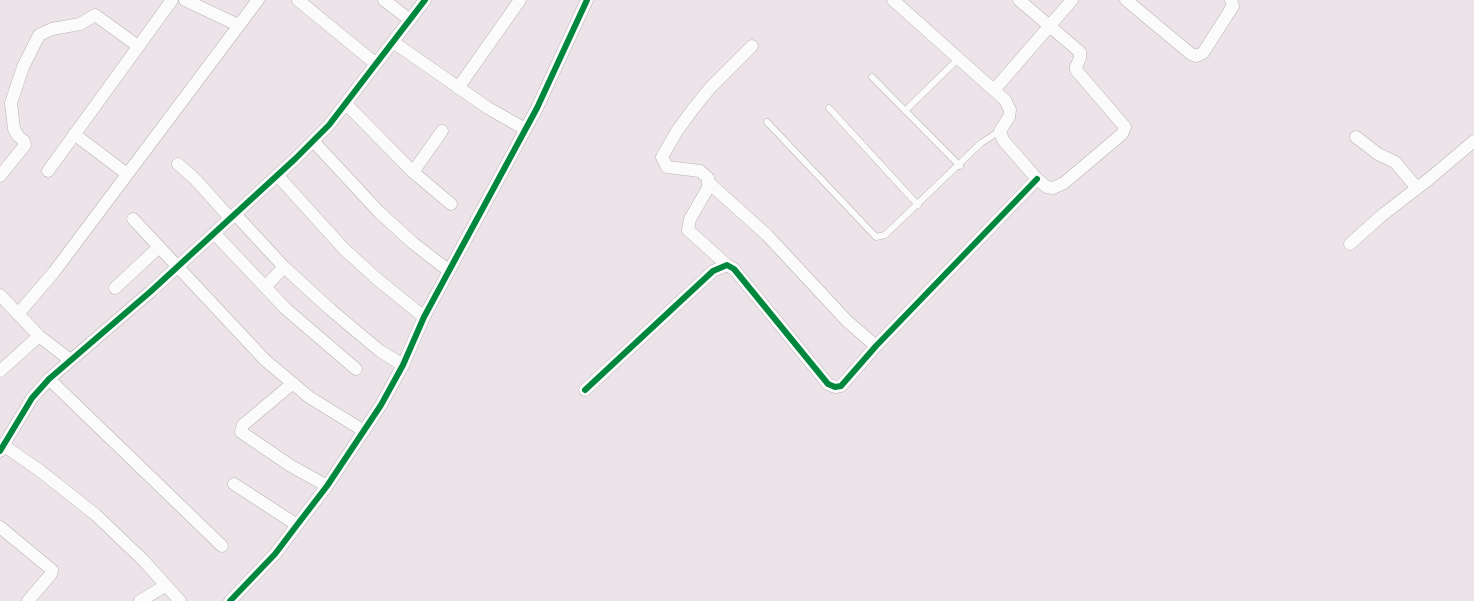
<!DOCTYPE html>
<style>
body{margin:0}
canvas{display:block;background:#ece4e8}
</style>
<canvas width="1474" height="601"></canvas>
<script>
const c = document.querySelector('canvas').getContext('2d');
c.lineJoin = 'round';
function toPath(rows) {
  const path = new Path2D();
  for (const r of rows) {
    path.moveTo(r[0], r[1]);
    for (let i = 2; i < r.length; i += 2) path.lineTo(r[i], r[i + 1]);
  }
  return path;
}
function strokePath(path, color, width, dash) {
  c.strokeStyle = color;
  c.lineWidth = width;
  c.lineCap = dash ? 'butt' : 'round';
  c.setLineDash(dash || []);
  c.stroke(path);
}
const service = toPath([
 [872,77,960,166],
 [829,108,918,205],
 [905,111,959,58],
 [767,122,876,237,885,235,981,143,1000,131]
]);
const minor = toPath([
 [185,0,238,25],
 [298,0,376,64],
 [384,0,410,20],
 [893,0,1005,100,1010,110,1009,117,1000,131,1003,140,1037,179,1047,187,1053,188,1064,183,1122,134,1125,127,1076,70,1076,67,1080,58,1080,52,1019,0],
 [1126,0,1191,54,1196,56,1203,53,1233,6,1231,0],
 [393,42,488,108,525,129],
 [458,88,520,0],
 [994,90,1072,0],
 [346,104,413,172,451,204],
 [74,134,127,174],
 [1356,137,1378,154,1395,162,1417,188],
 [314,142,379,212,413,243,449,271],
 [178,164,195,179,230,218],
 [48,171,172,0],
 [413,172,442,131],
 [277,175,344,249,377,279,424,317],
 [0,176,25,145,24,141,18,136,14,129,11,103,23,67,39,35,52,29,80,24,95,15,138,46],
 [709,183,767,235,847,321,876,346],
 [235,214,284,267,331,310,380,351,403,365],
 [133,219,265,360,309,397,364,431],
 [214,233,286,309,356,369],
 [1350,244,1381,216,1429,179,1474,141],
 [727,265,688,230,690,219,708,188,708,178,700,171,667,167,662,157,677,131,693,109,710,88,752,46],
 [265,287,284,267],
 [115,288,159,247],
 [0,295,39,336,70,360],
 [18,314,54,272,258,0],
 [0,371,39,336],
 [49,379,222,546],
 [293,383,243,425,241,432,291,466,327,486],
 [585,390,713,271,727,265,734,269,828,384,835,387,841,386,876,346,1037,179],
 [3,445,39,470,96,515,144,561,180,601],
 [0,451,32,398,49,379,150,292,295,159,329,125,425,0],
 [234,484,297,525],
 [0,527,52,570,51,574,28,601],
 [140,601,165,586],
 [230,601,275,554,297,525,327,486,381,405,403,365,424,317,537,108,587,0]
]);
strokePath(service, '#b8b2b5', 7);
strokePath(minor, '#b8b2b5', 13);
strokePath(service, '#fcfbfc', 6);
strokePath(minor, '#fcfbfc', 12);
strokePath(toPath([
 [585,390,713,271,727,265,734,269,828,384,835,387,841,386,876,346,1037,179],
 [0,451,32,398,49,379,150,292,295,159,329,125,425,0],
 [230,601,275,554,297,525,327,486,381,405,403,365,424,317,537,108,587,0]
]), '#00873e', 6);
</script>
